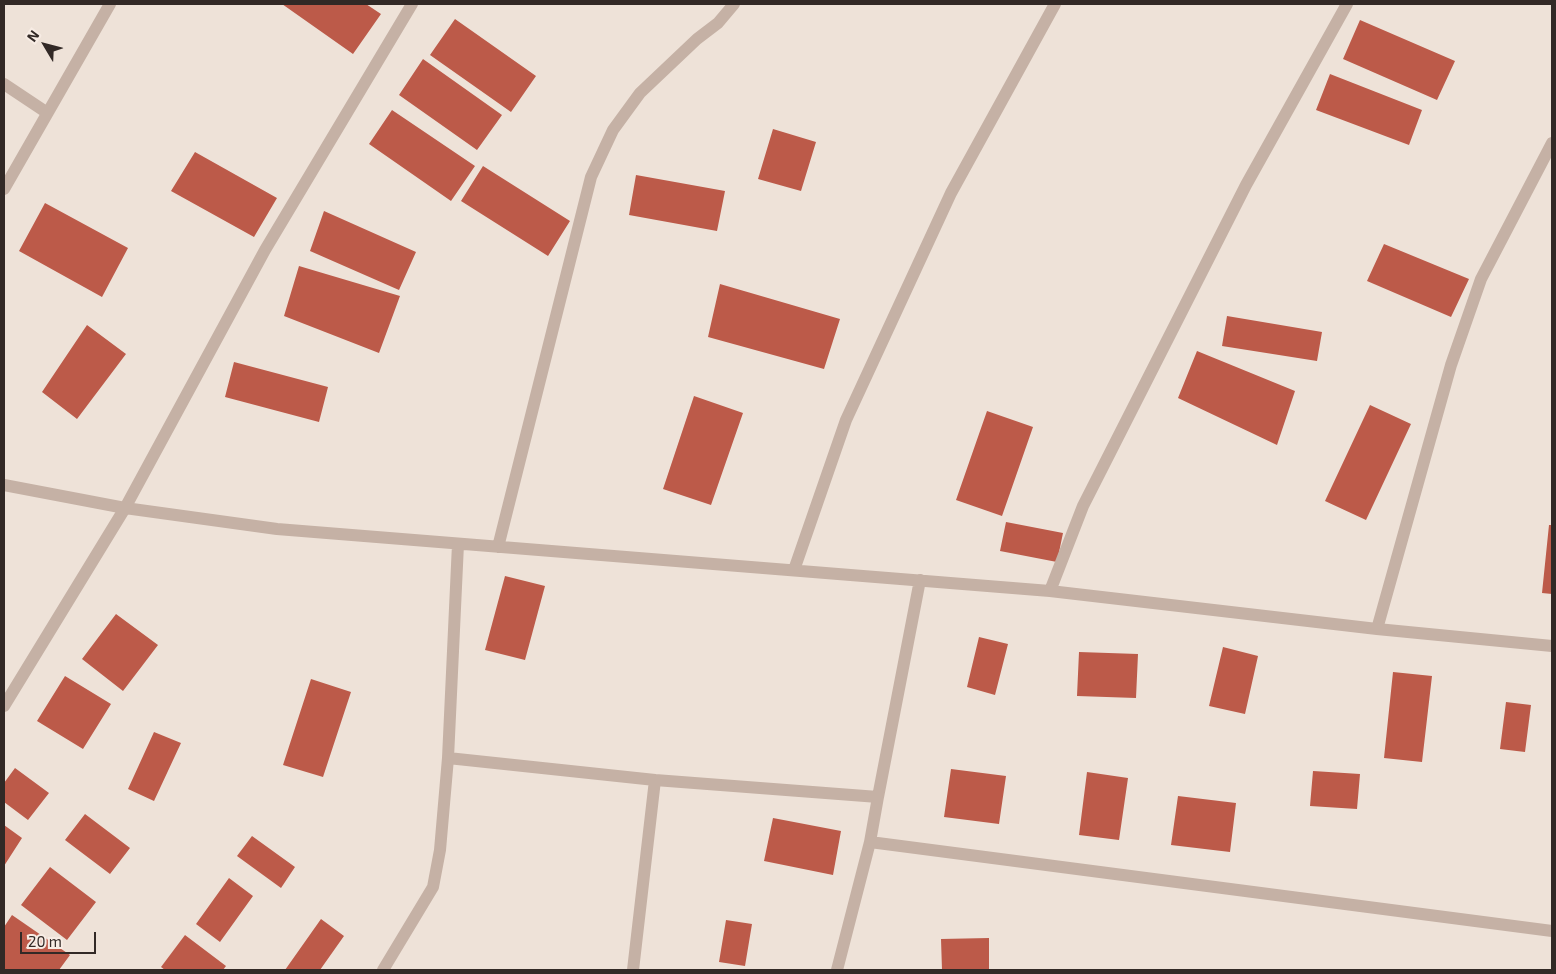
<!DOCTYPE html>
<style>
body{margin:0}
#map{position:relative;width:1556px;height:974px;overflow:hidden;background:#eee2d8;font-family:"Exo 2",sans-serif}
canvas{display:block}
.frame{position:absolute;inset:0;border:5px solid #322926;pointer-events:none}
.north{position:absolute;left:20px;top:20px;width:50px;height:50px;-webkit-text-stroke:4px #f7ece4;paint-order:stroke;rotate:307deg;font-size:14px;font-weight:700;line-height:20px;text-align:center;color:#322926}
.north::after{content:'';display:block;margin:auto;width:18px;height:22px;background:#322926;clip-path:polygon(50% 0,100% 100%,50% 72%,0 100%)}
.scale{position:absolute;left:20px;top:932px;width:76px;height:22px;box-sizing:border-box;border:2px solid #322926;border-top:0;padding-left:6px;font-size:15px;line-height:18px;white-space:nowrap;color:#322926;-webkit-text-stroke:4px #f7ece4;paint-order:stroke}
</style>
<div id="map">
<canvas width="1556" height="974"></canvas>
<div class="frame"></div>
<div class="north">N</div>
<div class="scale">20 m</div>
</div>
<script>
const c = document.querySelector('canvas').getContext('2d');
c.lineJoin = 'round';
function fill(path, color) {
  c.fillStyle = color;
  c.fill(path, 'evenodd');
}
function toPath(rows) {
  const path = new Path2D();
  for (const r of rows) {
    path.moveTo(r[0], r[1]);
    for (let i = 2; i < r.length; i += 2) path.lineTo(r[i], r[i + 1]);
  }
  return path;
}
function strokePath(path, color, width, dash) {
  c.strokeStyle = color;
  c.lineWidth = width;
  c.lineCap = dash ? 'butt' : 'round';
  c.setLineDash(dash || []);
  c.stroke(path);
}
fill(toPath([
 [282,4,366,4,381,14,353,54],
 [455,19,536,76,511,112,430,55],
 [1360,20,1455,61,1437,100,1343,59],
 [423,59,502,115,477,150,399,95],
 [1330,74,1422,110,1409,145,1316,110],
 [392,110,475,166,451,201,369,144],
 [773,129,816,142,801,191,758,179],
 [195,152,277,198,254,237,171,191],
 [483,166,570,221,548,256,461,201],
 [636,175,725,191,717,231,629,215],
 [45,203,128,248,102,297,19,251],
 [324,211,416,252,399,290,310,251],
 [1384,244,1469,279,1451,317,1367,281],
 [299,266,400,296,379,353,284,316],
 [720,284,840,319,824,369,708,337],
 [1227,316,1322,332,1317,361,1222,346],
 [87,325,126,354,77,419,42,392],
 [1197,351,1295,391,1277,445,1178,398],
 [234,362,328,387,319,422,225,397],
 [694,396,743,413,711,505,663,489],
 [1370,405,1411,424,1366,520,1325,501],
 [987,411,1033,427,1002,516,956,500],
 [1006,522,1063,533,1057,562,1000,551],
 [1549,525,1552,525,1552,594,1542,593],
 [505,576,545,586,525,660,485,650],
 [116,614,158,645,123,691,82,659],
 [979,637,1008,644,995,695,967,687],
 [1223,647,1258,656,1245,714,1209,706],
 [1079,652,1138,654,1136,698,1077,696],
 [1393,672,1432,676,1422,762,1384,758],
 [65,676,111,704,83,749,37,721],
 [311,679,351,692,323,777,283,765],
 [1506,702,1531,705,1525,752,1500,749],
 [154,732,181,743,154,801,128,789],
 [15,768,49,793,28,820,4,802,4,783],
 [951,769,1006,776,999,824,944,817],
 [1313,771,1360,774,1357,809,1310,806],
 [1087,772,1128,778,1119,840,1079,835],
 [1178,796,1236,803,1230,852,1171,845],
 [85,814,130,848,110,874,65,840],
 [773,818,841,831,833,875,764,861],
 [4,825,22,838,4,866],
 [252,836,295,867,281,888,237,856],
 [50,867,96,902,67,940,21,905],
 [229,878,253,896,220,942,196,924],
 [12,915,70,955,59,970,4,970,4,927],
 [321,919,344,936,320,970,285,970],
 [726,920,752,924,745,966,719,962],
 [185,935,226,966,223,970,165,970,161,967],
 [989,938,989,970,942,970,941,939]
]), '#bc5a49');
strokePath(toPath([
 [4,84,46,112],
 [4,189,110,4],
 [4,485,125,508,277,529,1050,591,1377,629,1552,646],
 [498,547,591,177,613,130,640,93,697,39,718,23,734,4],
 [794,570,846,420,951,193,1055,4],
 [1050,591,1083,506,1246,185,1347,4],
 [1377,629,1451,365,1481,279,1552,143],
 [4,706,125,508,265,250,412,4],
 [448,758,655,780,878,797,870,842],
 [878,797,920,580],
 [383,970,433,887,440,850,448,758,458,544],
 [633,970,655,780],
 [837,970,870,842,1552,931]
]), '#c5b1a5', 12);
</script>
